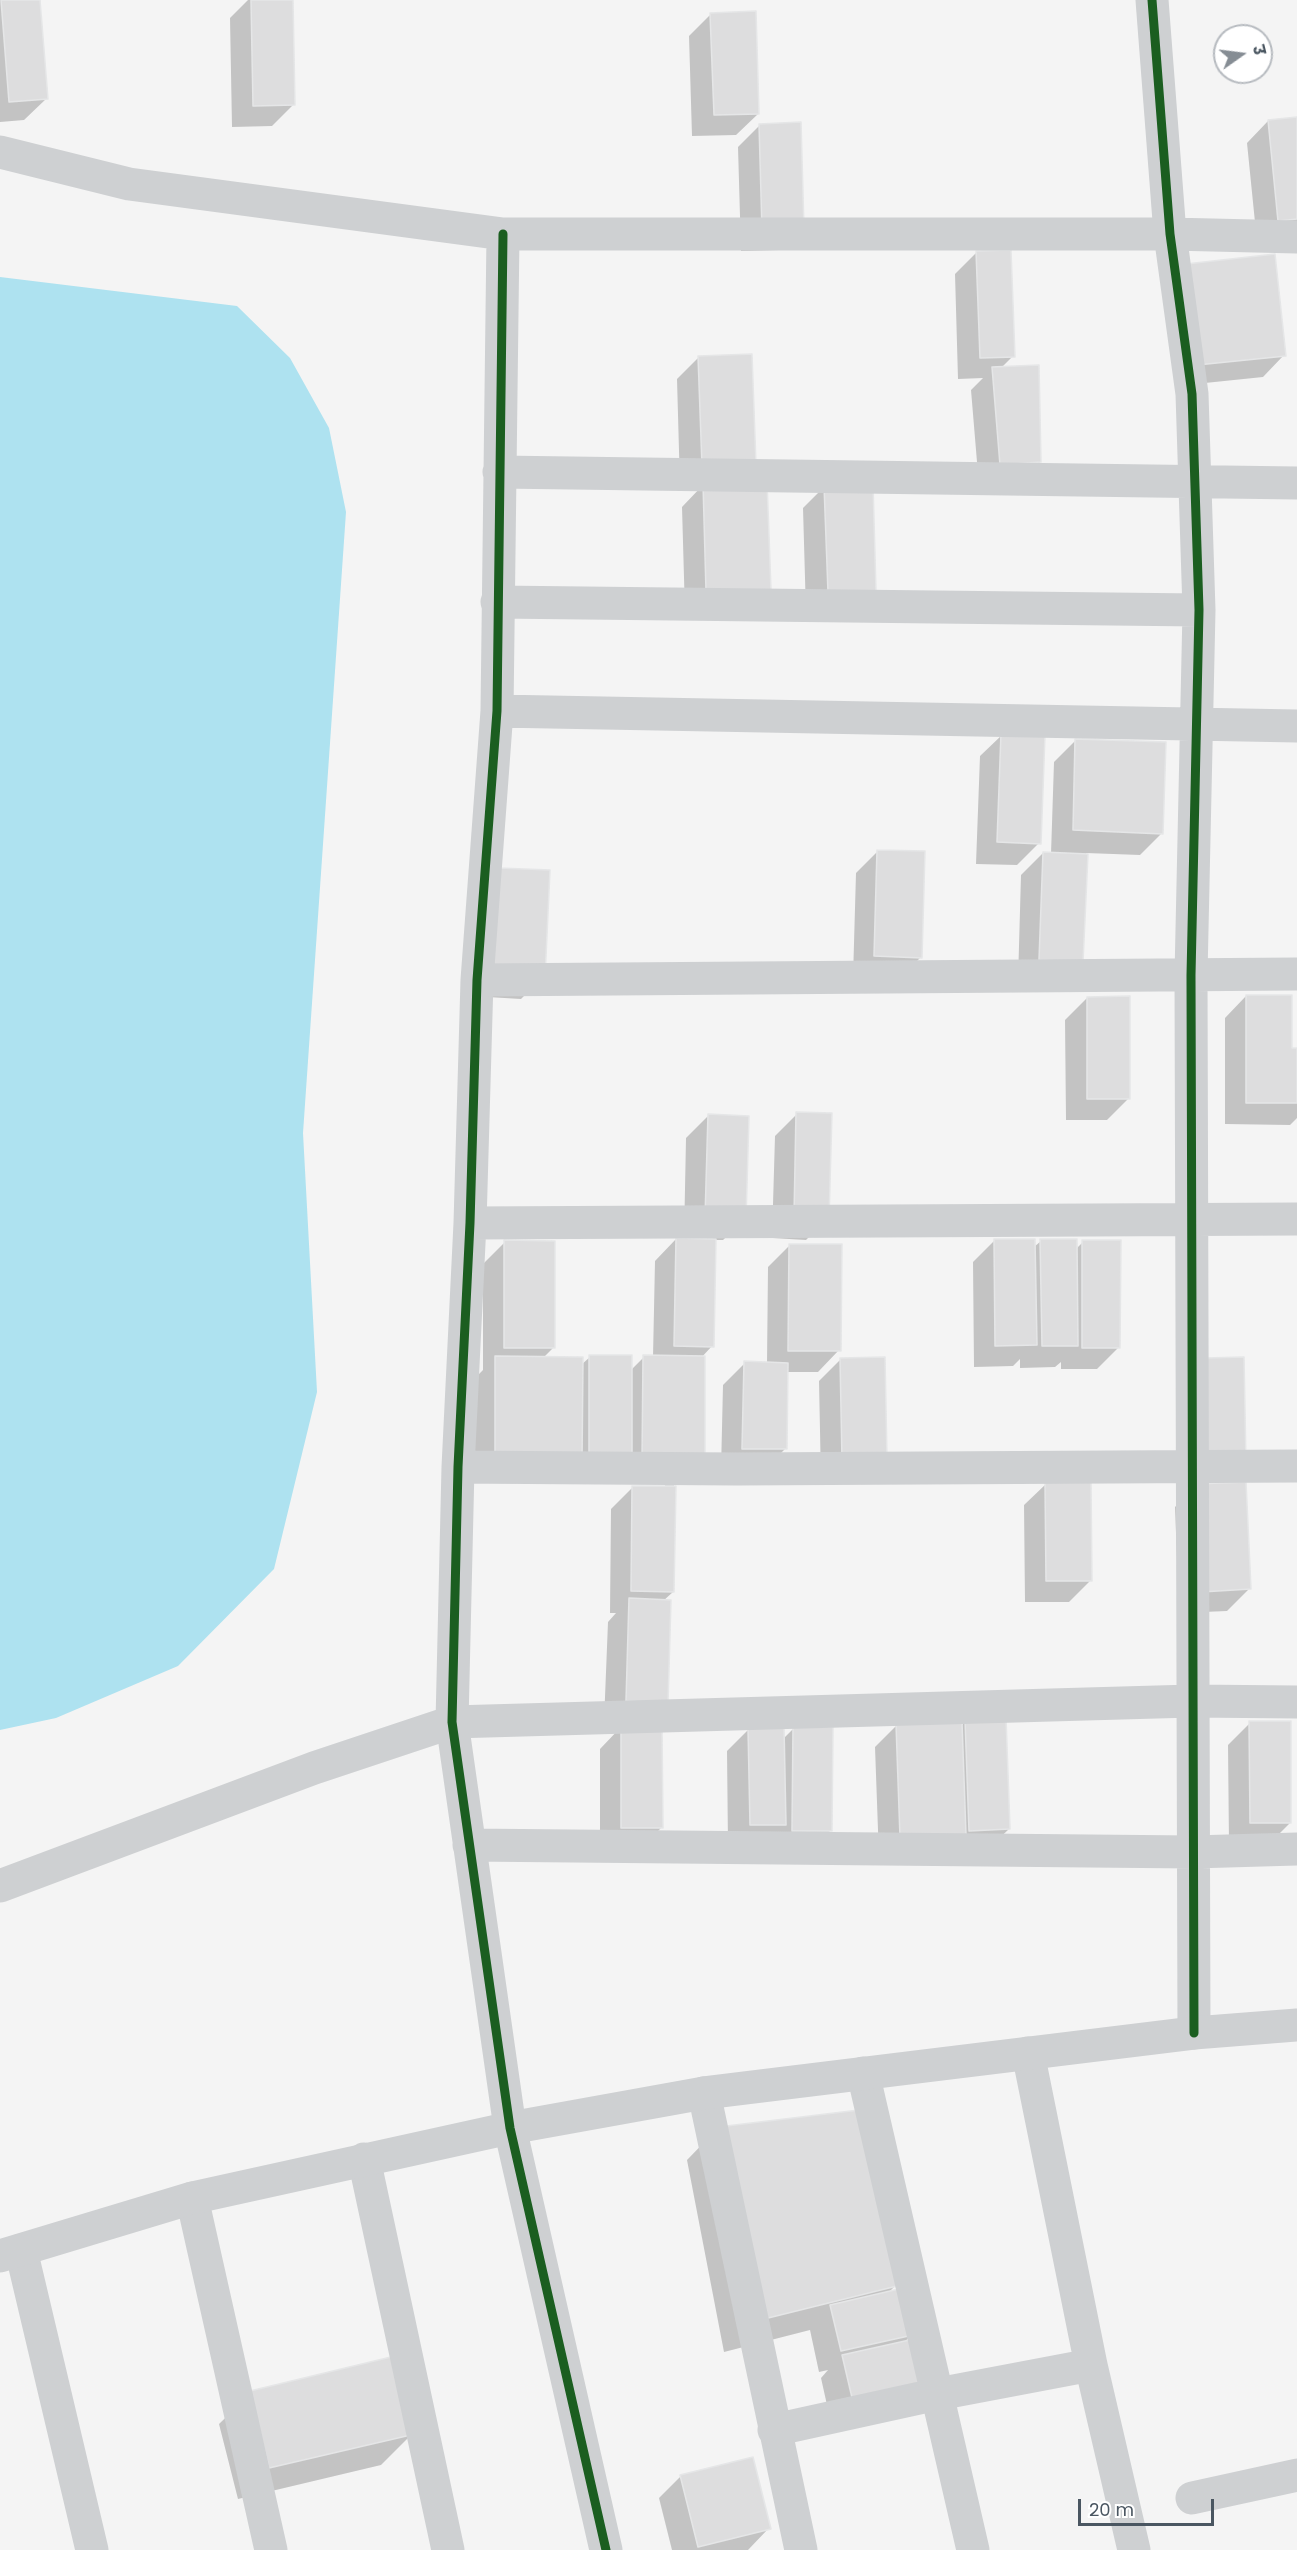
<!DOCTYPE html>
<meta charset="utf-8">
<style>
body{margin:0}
#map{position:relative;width:1297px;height:2550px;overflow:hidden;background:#f4f4f4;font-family:Poppins,"Noto Sans Devanagari",sans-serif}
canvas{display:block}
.north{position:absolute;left:1213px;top:24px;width:60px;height:60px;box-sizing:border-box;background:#fff;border:2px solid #b7bbc0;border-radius:50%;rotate:76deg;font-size:16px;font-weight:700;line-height:24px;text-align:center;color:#4a5661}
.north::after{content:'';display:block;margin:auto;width:21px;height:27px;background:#868d94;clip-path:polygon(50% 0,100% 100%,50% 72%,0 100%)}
.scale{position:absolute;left:1078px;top:2499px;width:136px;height:27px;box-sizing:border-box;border:3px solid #4a5661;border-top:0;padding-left:8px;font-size:18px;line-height:21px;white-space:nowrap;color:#4a5661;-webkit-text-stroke:4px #fff;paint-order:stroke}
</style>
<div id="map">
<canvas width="1297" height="2550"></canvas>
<div class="north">उ</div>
<div class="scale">20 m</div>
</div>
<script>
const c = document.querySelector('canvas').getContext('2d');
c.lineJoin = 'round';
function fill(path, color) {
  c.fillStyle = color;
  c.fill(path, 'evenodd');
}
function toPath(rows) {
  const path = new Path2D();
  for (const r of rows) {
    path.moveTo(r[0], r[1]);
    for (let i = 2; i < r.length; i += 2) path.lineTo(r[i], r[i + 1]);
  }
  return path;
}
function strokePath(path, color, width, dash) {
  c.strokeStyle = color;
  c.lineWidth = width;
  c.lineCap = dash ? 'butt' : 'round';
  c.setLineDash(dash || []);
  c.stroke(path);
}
fill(toPath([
 [0,277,237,306,290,358,329,428,346,512,303,1133,317,1392,274,1569,178,1666,56,1718,0,1730]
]), '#aee2f0');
fill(toPath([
 [0,0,39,0,46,99,24,120,0,122],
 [248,0,292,0,293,105,272,126,232,127,230,18],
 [711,14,758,114,736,135,692,136,689,36],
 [1297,119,1297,238,1257,242,1247,143,1268,121],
 [760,125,780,250,741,251,738,147],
 [976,253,1013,356,1001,368,1040,462,1018,484,979,486,971,390,983,378,958,379,955,274],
 [1273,256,1284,355,1263,377,1176,386],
 [699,357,755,464,769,589,685,613,682,507,702,486,680,487,677,379],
 [825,486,853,612,806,613,803,508],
 [1002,735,1039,843,1017,865,976,864,980,756],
 [1076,740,1162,833,1140,855,1086,853,1082,962,1018,981,1021,875,1043,853,1051,854,1054,762],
 [878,851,921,957,899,979,853,978,856,873],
 [543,977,521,999,471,996],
 [1246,996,1290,1050,1297,1050,1297,1118,1290,1125,1225,1124,1225,1018],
 [1087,998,1129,1098,1107,1120,1066,1120,1065,1020],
 [797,1114,828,1218,806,1240,772,1238,775,1136],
 [708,1116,745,1219,723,1240,714,1240,712,1346,701,1358,674,1485,673,1592,663,1601,667,1702,604,1722,608,1622,616,1613,610,1613,611,1509,633,1487,665,1487,665,1484,474,1483,474,1379,483,1370,483,1264,505,1242,553,1348,543,1358,581,1365,590,1357,630,1371,644,1357,653,1357,655,1261,676,1239,684,1239,686,1138],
 [994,1241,1034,1247,1041,1241,1075,1250,1083,1242,1119,1347,1097,1369,1061,1369,1061,1362,1055,1367,1020,1368,1020,1359,1013,1366,974,1367,973,1262],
 [790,1245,839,1350,818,1372,787,1372,786,1448,764,1470,721,1470,723,1385,745,1363,767,1363,768,1267],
 [841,1359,886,1459,821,1481,819,1381],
 [1245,1464,1249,1589,1227,1611,1179,1613,1175,1507,1196,1486],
 [1046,1484,1091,1580,1069,1602,1025,1602,1024,1505],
 [966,1721,1009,1829,987,1850,879,1858,875,1747,897,1725,961,1726],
 [1250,1723,1290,1823,1268,1845,1229,1845,1228,1745],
 [621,1727,661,1828,639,1850,600,1850,600,1749],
 [794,1728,831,1830,809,1852,728,1846,727,1751,749,1729,783,1739],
 [718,2128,896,2285,887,2294,912,2334,831,2423,821,2378,828,2370,819,2372,810,2330,724,2352,687,2160],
 [251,2393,413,2433,381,2465,238,2499,219,2424],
 [681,2476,769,2528,748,2550,672,2550,659,2498]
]), '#0003');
const building = toPath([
 [1,0,40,0,48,99,9,102,1,0],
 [251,0,293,0,295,105,253,106,251,0],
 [756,11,759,114,714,115,710,13,756,11],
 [1297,117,1297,219,1278,221,1268,120,1297,117],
 [801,122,804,229,762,230,759,124,801,122],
 [1011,250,1015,357,980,358,976,251,1011,250],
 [1275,254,1286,356,1197,365,1186,264,1275,254],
 [752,354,756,465,702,466,698,356,752,354],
 [1039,365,1041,462,1000,465,992,367,1039,365],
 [767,481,771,590,706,591,703,483,767,481],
 [873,484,876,591,828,592,824,485,873,484],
 [1001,733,1045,735,1041,844,997,842,1001,733],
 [1075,739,1166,742,1163,834,1073,830,1075,739],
 [877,850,925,851,922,958,874,956,877,850],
 [1043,852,1088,854,1083,962,1039,960,1043,852],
 [498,868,550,870,545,978,492,975,498,868],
 [1246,995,1292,995,1292,1048,1297,1048,1297,1103,1246,1103,1246,995],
 [1130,996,1130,1099,1087,1099,1087,997,1130,996],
 [796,1112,832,1113,829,1219,794,1217,796,1112],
 [708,1114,749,1116,746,1219,705,1218,708,1114],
 [676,1238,716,1239,714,1347,674,1346,676,1238],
 [994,1239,1035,1239,1037,1345,995,1346,994,1239],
 [1040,1239,1077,1239,1078,1346,1042,1346,1040,1239],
 [504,1240,555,1241,555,1348,504,1348,504,1240],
 [1082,1240,1121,1240,1120,1348,1082,1348,1082,1240],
 [789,1244,842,1244,841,1351,788,1351,789,1244],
 [589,1355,632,1355,632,1462,589,1461,589,1355],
 [643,1355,705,1356,705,1463,642,1463,643,1355],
 [495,1356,583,1357,582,1462,495,1462,495,1356],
 [885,1357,887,1459,842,1460,840,1358,885,1357],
 [1244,1357,1246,1464,1207,1465,1205,1358,1244,1357],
 [744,1361,788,1363,787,1449,742,1449,744,1361],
 [1045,1482,1091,1482,1092,1581,1046,1581,1045,1482],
 [1246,1482,1251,1589,1201,1592,1196,1484,1246,1482],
 [632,1486,676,1486,674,1592,631,1591,632,1486],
 [629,1598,671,1600,668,1703,626,1701,629,1598],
 [1006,1718,1010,1829,969,1831,965,1720,1006,1718],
 [1249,1721,1291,1721,1291,1823,1250,1823,1249,1721],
 [962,1722,966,1835,900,1837,896,1724,962,1722],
 [621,1726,662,1726,663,1828,621,1828,621,1726],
 [784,1727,786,1825,750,1825,748,1728,784,1727],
 [793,1727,833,1727,832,1831,792,1831,793,1727],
 [859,2110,897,2286,756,2321,718,2127,859,2110],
 [903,2288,913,2335,841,2351,830,2305,903,2288],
 [914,2339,925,2386,853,2402,842,2355,914,2339],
 [395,2356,415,2434,269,2468,250,2391,395,2356],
 [753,2457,771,2529,698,2547,680,2475,753,2457]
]);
fill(building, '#ddddde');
strokePath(building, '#e5e6e7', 1.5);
strokePath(toPath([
 [1152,0,1170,234,1192,394,1199,610,1191,975,1194,2033],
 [0,152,129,184,503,234,1170,234,1297,237],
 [503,234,497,711,477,980,470,1223,458,1467,452,1722,510,2128,606,2550],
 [499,472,1297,483],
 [497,602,1199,610],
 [497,711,1297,726],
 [477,980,1297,974],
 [470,1223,1297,1219],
 [458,1467,737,1469,1297,1466],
 [469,1845,1193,1852,1297,1849],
 [0,1886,314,1768,452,1722,1192,1701,1297,1702],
 [1028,2053,1091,2365,1134,2550],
 [863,2073,973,2550],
 [704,2093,801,2550],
 [364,2159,448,2550],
 [192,2198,271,2550],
 [21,2250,92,2550],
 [774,2430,938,2394,1091,2365],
 [1192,2498,1297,2475]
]), '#ced0d2', 33);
strokePath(toPath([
 [0,2256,192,2198,510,2128,704,2093,1194,2033,1297,2025]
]), '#ced0d2', 33);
strokePath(toPath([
 [1152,0,1170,234,1192,394,1199,610,1191,975,1194,2033],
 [503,234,497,711,477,980,470,1223,458,1467,452,1722,510,2128,606,2550]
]), '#1b5e20', 9);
</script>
